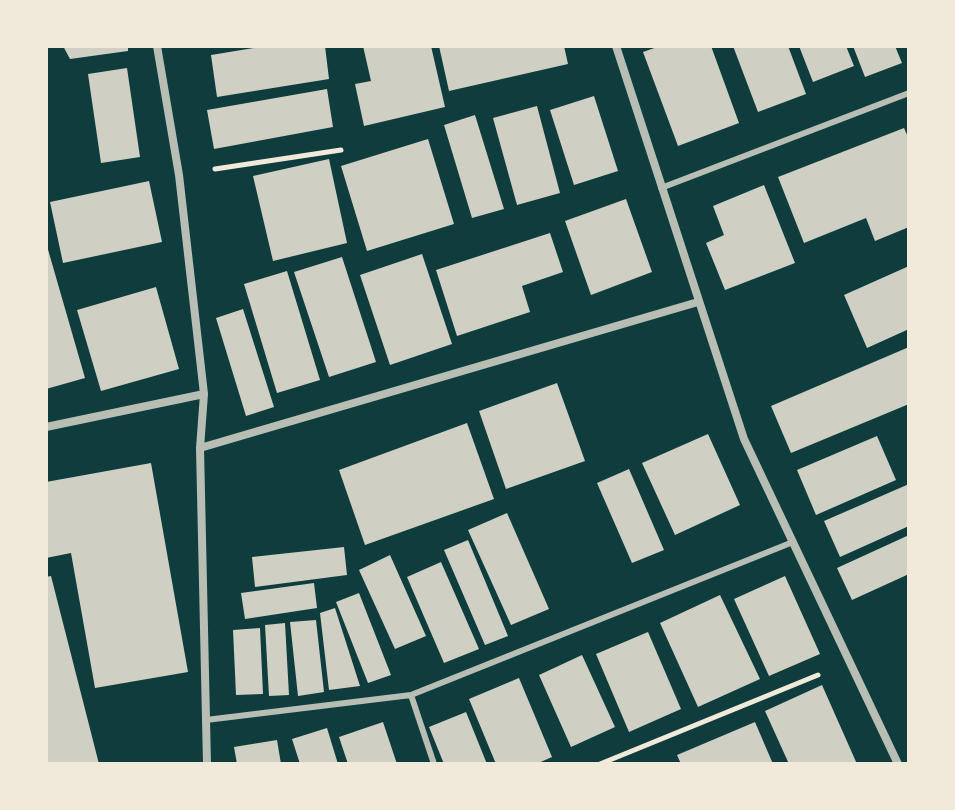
<!DOCTYPE html>
<style>
body{margin:0}
#map{position:relative;width:955px;height:810px;overflow:hidden;background:#0f3d3e;font-family:"DM Sans",sans-serif}
canvas{display:block}
.frame{position:absolute;inset:0;border:48px solid #f1e9da;pointer-events:none}
</style>
<div id="map">
<canvas width="955" height="810"></canvas>
<div class="frame"></div>
</div>
<script>
const c = document.querySelector('canvas').getContext('2d');
c.lineJoin = 'round';
function fill(path, color) {
  c.fillStyle = color;
  c.fill(path, 'evenodd');
}
function toPath(rows) {
  const path = new Path2D();
  for (const r of rows) {
    path.moveTo(r[0], r[1]);
    for (let i = 2; i < r.length; i += 2) path.lineTo(r[i], r[i + 1]);
  }
  return path;
}
function strokePath(path, color, width, dash) {
  c.strokeStyle = color;
  c.lineWidth = width;
  c.lineCap = dash ? 'butt' : 'round';
  c.setLineDash(dash || []);
  c.stroke(path);
}
fill(toPath([
 [63,46,128,46,128,51,70,59],
 [266,46,325,46,329,79,217,97,211,55],
 [363,46,431,46,445,107,364,126,355,84,371,81],
 [439,46,564,46,568,64,449,91],
 [660,46,711,46,739,123,678,146,643,52],
 [733,46,788,46,806,94,758,112],
 [799,46,846,46,854,66,813,82],
 [853,46,895,46,902,63,865,77],
 [127,68,140,157,101,163,88,74],
 [327,89,333,127,214,149,207,110],
 [594,96,618,171,574,185,550,110],
 [537,106,560,193,517,205,493,118],
 [475,115,504,209,472,218,444,125],
 [904,128,909,139,909,227,875,241,866,218,804,243,778,177],
 [428,139,454,224,367,251,341,166],
 [329,159,347,243,273,261,253,176],
 [149,181,162,242,63,263,50,202],
 [764,185,795,263,725,290,706,243,724,235,713,206],
 [626,199,652,272,591,295,565,221],
 [550,233,563,272,522,286,530,312,457,336,436,270],
 [47,246,85,378,46,389,46,247],
 [422,254,452,344,390,365,360,275],
 [342,257,376,362,329,377,294,272],
 [909,266,909,329,867,348,844,295],
 [287,271,320,380,277,393,244,284],
 [156,287,179,369,101,391,77,310],
 [243,309,274,407,246,416,216,318],
 [909,347,909,404,791,453,771,406],
 [557,383,585,461,506,489,479,411],
 [467,423,494,499,365,545,339,470],
 [708,434,740,505,675,535,642,463],
 [877,436,896,480,816,515,797,470],
 [151,463,188,672,95,688,71,553,46,558,46,482],
 [629,469,664,550,632,563,597,483],
 [909,484,909,526,840,557,824,521],
 [507,513,549,609,511,625,468,530],
 [909,535,909,574,852,600,837,568],
 [468,540,508,636,485,645,444,550],
 [344,547,347,575,255,587,252,557],
 [390,555,426,636,395,649,359,570],
 [441,562,479,649,444,663,407,577],
 [51,576,99,764,46,764,46,577],
 [785,576,820,654,769,676,734,599],
 [314,583,317,608,245,619,241,593],
 [359,593,391,675,368,683,336,602],
 [720,595,760,679,698,707,660,623],
 [335,608,360,686,329,690,320,613],
 [316,620,324,692,298,696,290,622],
 [285,623,289,695,269,696,265,625],
 [260,628,263,694,236,695,233,630],
 [648,632,681,709,629,732,596,654],
 [582,655,615,727,571,747,539,675],
 [519,678,552,757,536,764,496,764,469,699],
 [822,685,857,764,789,764,765,711],
 [466,712,487,764,444,764,429,727],
 [383,722,397,764,348,764,339,737],
 [755,722,773,764,681,764,677,755],
 [327,728,338,764,300,764,292,739],
 [277,740,281,764,237,764,234,747]
]), '#cfcfc3');
strokePath(toPath([
 [215,169,341,150],
 [600,764,818,675]
]), '#f1e9da', 5);
strokePath(toPath([
 [661,188,909,93],
 [411,695,434,764],
 [206,720,411,695,793,542]
]), '#b8beb3', 6);
strokePath(toPath([
 [157,46,179,175,204,394,200,448,207,764],
 [616,46,744,439,898,764],
 [46,427,204,394],
 [200,448,698,302]
]), '#b8beb3', 8);
</script>
